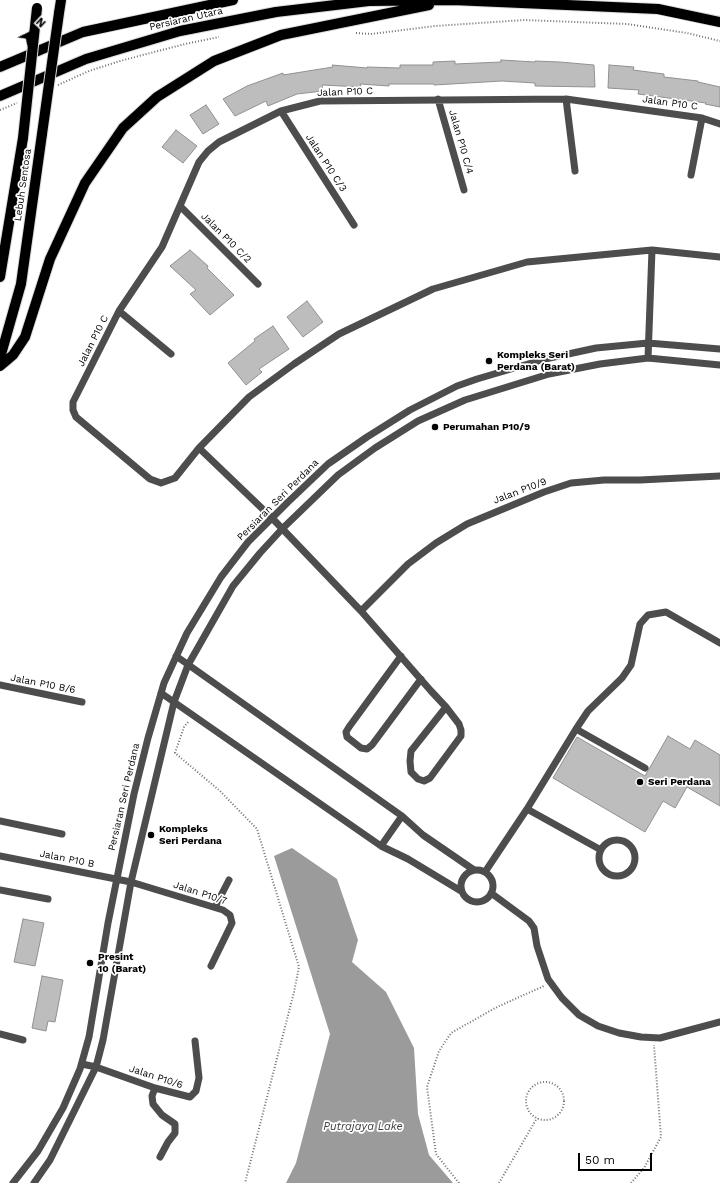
<!DOCTYPE html>
<style>
body{margin:0}
#map{position:relative;width:720px;height:1183px;overflow:hidden;background:#fff;font-family:"Work Sans",sans-serif}
canvas{display:block}
.north{position:absolute;left:12px;top:12px;width:40px;height:40px;-webkit-text-stroke:3px #fff;paint-order:stroke;rotate:43deg;font-size:11px;font-weight:700;line-height:16px;text-align:center;color:#000}
.north::after{content:'';display:block;margin:auto;width:14px;height:18px;background:#000;clip-path:polygon(50% 0,100% 100%,50% 72%,0 100%)}
.scale{position:absolute;left:578px;top:1153px;width:74px;height:18px;box-sizing:border-box;border:2px solid #000;border-top:0;padding-left:5px;font-size:12px;line-height:14px;white-space:nowrap;color:#000;-webkit-text-stroke:3px #fff;paint-order:stroke}
</style>
<div id="map">
<canvas width="720" height="1183"></canvas>
<div class="north">N</div>
<div class="scale">50 m</div>
</div>
<script>
const c = document.querySelector('canvas').getContext('2d');
c.lineJoin = 'round';
function fill(path, color) {
  c.fillStyle = color;
  c.fill(path, 'evenodd');
}
function toPath(rows) {
  const path = new Path2D();
  for (const r of rows) {
    if (r.length === 3) {
      path.moveTo(r[0] + r[2], r[1]);
      path.arc(r[0], r[1], r[2], 0, 2 * Math.PI);
      continue;
    }
    path.moveTo(r[0], r[1]);
    for (let i = 2; i < r.length; i += 2) path.lineTo(r[i], r[i + 1]);
  }
  return path;
}
function strokePath(path, color, width, dash) {
  c.strokeStyle = color;
  c.lineWidth = width;
  c.lineCap = dash ? 'butt' : 'round';
  c.setLineDash(dash || []);
  c.stroke(path);
}
function label(font, color, halo, rows, align = 'center') {
  c.font = font + ' "Work Sans",sans-serif';
  c.lineWidth = 3.5;
  c.setLineDash([]);
  c.textBaseline = 'middle';
  c.strokeStyle = halo;
  c.fillStyle = color;
  for (const [text, x, y, turn = 0] of rows) {
    c.save();
    c.translate(x, y);
    c.rotate((+turn || 0) * Math.PI / 180);
    c.textAlign = isNaN(turn) ? turn : align;
    if (halo) c.strokeText(text, 0, 0);
    c.fillText(text, 0, 0);
    c.restore();
  }
}
fill(toPath([
 [292,848,337,879,358,940,352,962,386,992,414,1048,418,1114,429,1155,453,1183,286,1183,296,1163,330,1034,274,856]
]), '#9b9b9b');
const building = toPath([
 [501,60,535,62,535,61,560,62,594,65,595,87,535,86,535,83,502,81,434,85,434,84,389,84,389,86,360,84,361,87,322,85,323,91,297,94,268,106,266,101,235,116,223,99,247,86,283,73,283,75,333,67,332,65,367,68,367,67,400,68,400,65,433,65,433,62,455,61,455,64,501,62,501,60],
 [609,65,634,67,633,70,664,74,664,77,698,81,698,82,720,87,720,107,705,104,706,103,638,94,639,90,608,88,609,65],
 [206,105,219,124,203,134,190,115,206,105],
 [176,130,197,146,183,163,162,147,176,130],
 [190,250,208,266,207,268,234,295,210,315,190,294,196,290,170,266,190,250],
 [307,301,323,322,303,337,287,317,307,301],
 [273,326,289,349,259,369,262,372,246,385,228,363,255,341,254,339,273,326],
 [668,736,690,749,695,740,720,755,720,806,687,787,675,808,663,801,645,832,553,778,577,737,645,776,668,736],
 [23,919,44,923,35,966,14,962,23,919],
 [42,976,63,980,55,1022,48,1021,46,1031,32,1028,42,976]
]);
fill(building, '#bdbdbd');
strokePath(building, '#919191', 1);
const major = toPath([
 [59,13,61,0],
 [0,67,83,32,233,0],
 [0,96,86,59,180,31,276,12,369,1,453,0,658,9,720,22],
 [0,277,23,138],
 [0,358,21,284,42,134],
 [0,366,13,355,25,337,50,259,85,183,123,128,157,97,214,61,281,35,429,5]
]);
strokePath(major, '#dbdbdb', 12);
strokePath(toPath([
 [356,33,371,34,435,26,524,20,627,24,687,33,720,41],
 [58,85,89,71,120,61,185,44,219,37],
 [0,110,17,103],
 [188,722,184,727,175,753,220,791,257,829,299,967,294,992,245,1183],
 [545,1101,19],
 [459,1183,436,1154,427,1087,439,1051,451,1033,497,1007,544,986],
 [499,1183,537,1118],
 [631,1183,644,1168,661,1137,654,1045]
]), '#6f6f6f', 2, [1, 2]);
strokePath(toPath([
 [438,99,464,190],
 [566,99,575,171],
 [281,111,354,225],
 [720,124,702,118,566,99,320,101,281,111,219,142,208,151,199,162,162,247,119,311,73,402,73,410,76,417,150,479,161,483,175,478,199,448,249,397,294,364,339,334,433,289,527,262,652,250,720,257],
 [691,175,702,118],
 [180,206,258,284],
 [119,311,171,354],
 [648,358,652,250],
 [199,448,272,518,361,611,431,691,446,707,459,724,461,730,461,736,430,778,424,781,418,779,411,772,410,761,411,751,446,707],
 [361,611,408,564,436,543,467,524,544,492,571,483,604,480,640,480,720,476],
 [176,656,402,816,423,835,474,870],
 [401,656,349,727,346,732,347,737,361,748,367,749,372,745,421,679],
 [0,685,82,702],
 [161,693,381,846,408,859,461,891],
 [576,729,588,711,622,678,631,665,640,624,648,615,666,612,720,643],
 [527,809,576,729,645,768],
 [0,821,62,834],
 [617,858,18],
 [381,846,402,816],
 [0,856,131,882,223,910,230,915,232,923,211,966],
 [477,886,16],
 [485,872,527,809,601,850],
 [0,890,48,899],
 [491,893,529,921,534,928,537,946,548,979,562,998,579,1015,598,1026,619,1033,641,1037,660,1038,720,1022],
 [215,907,229,880],
 [0,1034,23,1040],
 [82,1064,96,1067,155,1088,190,1097,196,1091,199,1078,195,1041],
 [155,1088,152,1096,153,1104,162,1115,175,1124,175,1133,168,1142,160,1157],
 [13,1183,38,1151,63,1108,80,1069,89,1037,108,923,134,794,148,738,164,683,187,633,221,577,248,542,288,502,328,464,367,437,410,410,457,386,477,379,545,359,596,348,648,343,720,349],
 [34,1183,50,1160,96,1067,103,1040,131,882,174,702,188,665,233,586,260,553,282,529,338,475,375,448,418,421,465,400,549,374,600,364,648,358,720,365]
]), '#4d4d4d', 7);
strokePath(major, '#000', 10);
const majorBridge = toPath([
 [42,134,59,13],
 [23,138,37,8]
]);
strokePath(majorBridge, '#dbdbdb', 12, []);
strokePath(majorBridge, '#000', 10);
for (const [x, y, r, color] of [
 [489,361,4,"#000"],
 [435,427,4,"#000"],
 [640,782,4,"#000"],
 [151,835,4,"#000"],
 [90,963,4,"#000"]
]) {
  const dot = new Path2D();
  dot.arc(x, y, r, 0, 2 * Math.PI);
  c.fillStyle = color;
  c.fill(dot);
  strokePath(dot, '#fff', 1.5);
}
label('10px', '#000', '#fff', [
 ["Persiaran Utara",186,19,-13],
 ["Jalan P10 C",345,92,-2],
 ["Jalan P10 C",670,103,8],
 ["Jalan P10 C/4",461,142,74],
 ["Jalan P10 C/3",326,163,57],
 ["Lebuh Sentosa",23,185,-82],
 ["Jalan P10 C/2",226,238,45],
 ["Jalan P10 C",93,341,-63],
 ["Jalan P10/9",520,491,-21],
 ["Persiaran Seri Perdana",278,500,-45],
 ["Jalan P10 B/6",43,684,11],
 ["Persiaran Seri Perdana",124,797,-77],
 ["Jalan P10 B",67,859,11],
 ["Jalan P10/7",200,893,18],
 ["Jalan P10/6",156,1077,18]
]);
label('bold 10px', '#000', '#fff', [
 ["Kompleks Seri",497,355],
 ["Perdana (Barat)",497,367],
 ["Perumahan P10/9",443,427],
 ["Seri Perdana",648,782],
 ["Kompleks",159,829],
 ["Seri Perdana",159,841],
 ["Presint",98,957],
 ["10 (Barat)",98,969]
], 'left');
label('italic 11px', '#3c3c3c', '#fff', [
 ["Putrajaya Lake",363,1127]
]);
</script>
